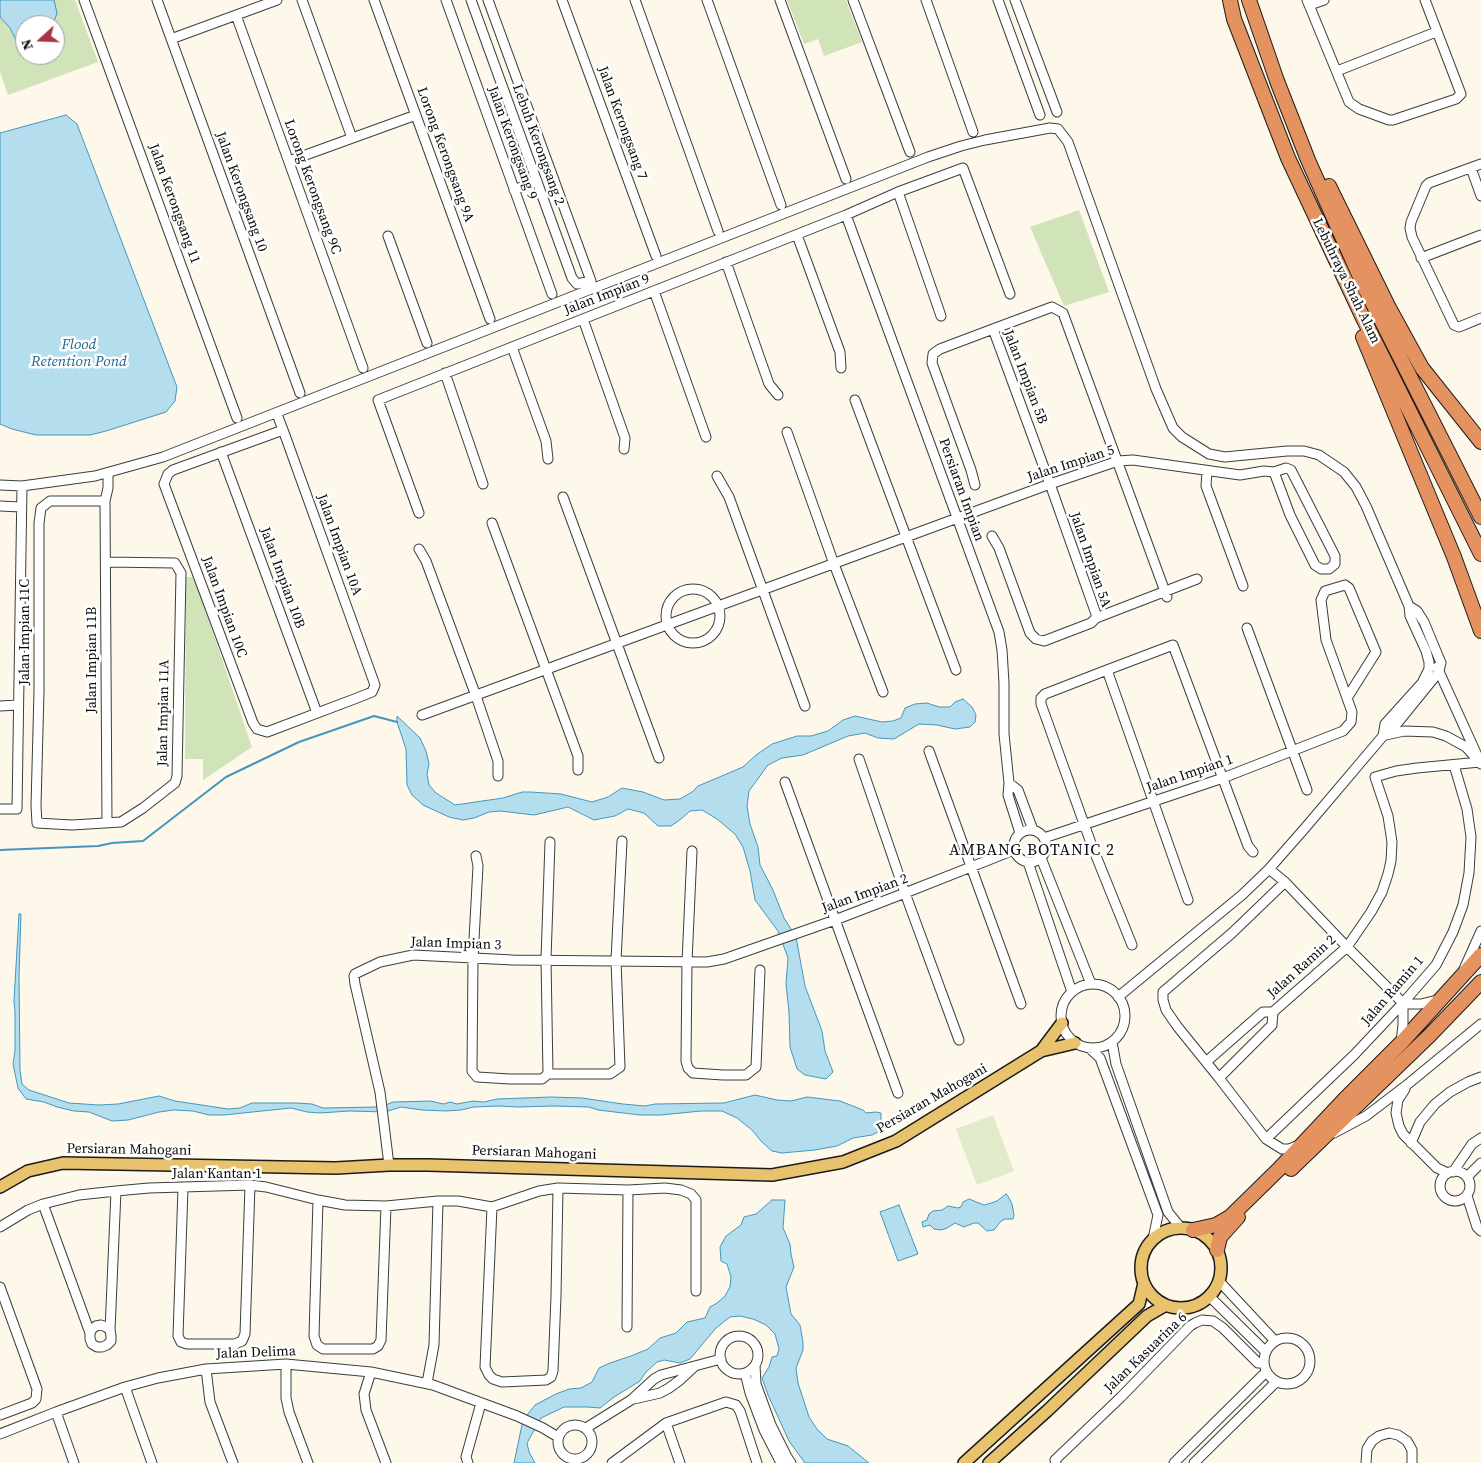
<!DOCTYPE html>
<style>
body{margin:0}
#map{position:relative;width:1481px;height:1463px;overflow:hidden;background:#fdf8ea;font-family:"Source Serif 4",serif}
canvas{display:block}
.north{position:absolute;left:15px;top:15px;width:50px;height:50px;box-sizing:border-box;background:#fff;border:1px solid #9d9d9d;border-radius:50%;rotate:250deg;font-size:14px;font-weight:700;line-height:20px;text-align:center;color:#0a0a0a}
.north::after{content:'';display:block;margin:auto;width:18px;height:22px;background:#aa3241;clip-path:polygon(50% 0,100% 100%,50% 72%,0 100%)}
</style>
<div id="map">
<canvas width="1481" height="1463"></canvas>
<div class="north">N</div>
</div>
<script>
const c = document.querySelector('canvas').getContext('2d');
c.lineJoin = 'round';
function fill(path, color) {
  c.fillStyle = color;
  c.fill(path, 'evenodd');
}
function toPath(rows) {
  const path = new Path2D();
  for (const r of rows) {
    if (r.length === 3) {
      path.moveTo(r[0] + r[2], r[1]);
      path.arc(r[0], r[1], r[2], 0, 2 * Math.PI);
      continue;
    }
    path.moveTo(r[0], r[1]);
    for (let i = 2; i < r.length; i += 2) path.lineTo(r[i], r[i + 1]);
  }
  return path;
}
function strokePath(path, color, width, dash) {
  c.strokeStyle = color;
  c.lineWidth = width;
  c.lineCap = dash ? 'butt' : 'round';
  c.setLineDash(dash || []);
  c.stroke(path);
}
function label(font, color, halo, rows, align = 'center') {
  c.font = font + ' "Source Serif 4",serif';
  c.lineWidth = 5;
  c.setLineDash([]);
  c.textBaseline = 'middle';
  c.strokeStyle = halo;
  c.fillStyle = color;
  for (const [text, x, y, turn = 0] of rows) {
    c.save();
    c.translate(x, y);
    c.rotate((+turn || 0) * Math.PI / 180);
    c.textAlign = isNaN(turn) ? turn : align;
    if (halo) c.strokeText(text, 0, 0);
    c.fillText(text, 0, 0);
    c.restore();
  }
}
fill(toPath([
 [0,0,75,0,98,62,8,95,0,72],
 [25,25,55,25,55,55,25,55],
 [787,0,846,0,862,42,824,56,818,39,804,44],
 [1079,210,1109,292,1064,306,1030,227],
 [186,577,194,577,252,747,203,780,203,759,185,759]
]), '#d1e3b8');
fill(toPath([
 [993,1115,1014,1171,977,1185,956,1129]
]), '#e2ebc9');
const water = toPath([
 [0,0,54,0,57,13,53,25,25,25,25,51,23,52,17,42,10,28,0,17,0,0],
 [66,115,77,124,177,387,175,401,166,412,106,431,90,435,36,435,12,429,0,424,0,133,66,115],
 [963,699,972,707,976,715,975,722,970,727,955,729,937,725,919,724,894,739,878,738,865,733,848,736,803,755,782,758,768,765,749,791,747,806,750,824,758,847,760,865,773,890,784,918,796,937,805,986,822,1031,825,1051,833,1072,826,1079,805,1075,797,1069,790,1047,789,1012,786,984,788,958,778,931,755,900,750,871,743,847,735,834,717,819,702,810,690,811,681,819,671,826,658,826,644,813,628,809,615,816,594,820,568,807,534,815,500,811,489,812,474,818,463,820,449,817,423,805,412,795,407,785,406,749,397,722,397,716,420,738,426,751,429,764,427,774,429,785,436,793,455,805,503,798,522,792,531,792,561,794,592,802,608,797,622,788,643,792,664,800,680,799,692,792,698,786,743,767,756,755,772,744,797,736,811,736,828,731,843,720,855,716,882,722,893,721,901,718,905,708,915,704,927,703,939,707,950,707,955,702,963,699],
 [19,914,21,914,19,976,20,1070,22,1084,29,1090,69,1103,99,1105,118,1104,159,1096,175,1101,228,1109,240,1108,252,1103,296,1103,312,1104,323,1108,375,1107,383,1106,393,1102,430,1101,444,1104,450,1102,457,1104,473,1101,484,1102,497,1099,551,1097,582,1098,623,1104,645,1106,655,1104,724,1103,755,1095,777,1100,791,1101,807,1097,840,1101,863,1110,866,1113,876,1112,881,1113,881,1120,878,1121,878,1125,882,1126,882,1130,872,1135,853,1138,837,1146,815,1150,782,1153,772,1151,761,1141,752,1130,737,1118,722,1111,701,1111,661,1115,640,1115,598,1110,589,1107,553,1106,518,1107,499,1106,474,1107,461,1110,446,1111,422,1110,401,1107,385,1112,349,1111,320,1113,307,1112,291,1108,224,1115,209,1115,193,1111,174,1110,159,1112,128,1120,112,1121,89,1112,74,1111,57,1107,44,1102,26,1099,18,1088,13,1064,15,1051,15,1012,14,1001,19,914],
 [1006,1194,1008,1196,1012,1204,1014,1215,1013,1219,1005,1219,1001,1221,994,1230,987,1231,978,1223,974,1223,964,1227,955,1223,947,1228,941,1230,934,1229,930,1225,923,1227,922,1222,927,1220,929,1214,933,1211,942,1210,948,1206,958,1208,961,1207,963,1202,969,1199,984,1205,988,1204,997,1201,1006,1194],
 [772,1200,785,1200,783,1228,790,1244,791,1254,794,1267,786,1287,791,1314,800,1325,803,1342,803,1350,796,1368,798,1383,809,1417,817,1429,827,1439,848,1446,869,1463,805,1463,789,1441,768,1395,762,1378,769,1367,772,1357,777,1356,779,1349,775,1334,766,1325,753,1319,740,1316,730,1317,716,1328,690,1359,680,1363,664,1360,657,1362,646,1372,640,1381,614,1397,600,1408,587,1407,564,1407,541,1418,527,1443,529,1452,535,1463,514,1463,523,1420,535,1405,556,1394,569,1389,581,1388,592,1382,599,1368,610,1363,631,1356,648,1349,660,1338,676,1333,687,1322,705,1318,710,1307,717,1303,725,1296,730,1287,731,1277,727,1264,721,1261,720,1247,726,1236,741,1225,744,1217,756,1214,772,1200],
 [899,1205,918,1254,898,1261,880,1212,899,1205]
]);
fill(water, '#b4ddee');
strokePath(water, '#4396bd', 1);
strokePath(toPath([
 [0,850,98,846,112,843,143,841,226,777,299,742,374,716,397,722]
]), '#4396bd', 2);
const minor = toPath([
 [84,0,237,418],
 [157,0,300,393],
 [302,0,352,138],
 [374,0,490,319],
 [446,0,552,294],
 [471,0,572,278,577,284,591,281,488,0],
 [562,0,656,256],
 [635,0,718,231],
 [707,0,781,205],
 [780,0,846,179],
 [853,0,910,152],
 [926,0,973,132],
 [998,0,1040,115],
 [1015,0,1057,112],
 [1307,0,1349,102,1359,109,1389,120,1393,120,1456,99,1461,94,1425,0],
 [1310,5,1324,0],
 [236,15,363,368],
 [171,39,277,0],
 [1337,71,1436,32],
 [289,161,416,115],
 [1481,164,1429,183,1426,186,1411,222,1410,228,1412,237,1454,325,1459,327,1481,318],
 [1471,168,1481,196],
 [514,190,537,181],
 [898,192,941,316],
 [846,215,999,632,1002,650,1004,683,1004,734,1009,783,1008,795,1020,833],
 [797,235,840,352,841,368],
 [388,236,427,343],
 [1421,258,1481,235],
 [726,262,769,384,778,395],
 [654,291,706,437],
 [583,319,625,438,624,449],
 [993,329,1052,307,1063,313,1167,597],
 [512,347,546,441,548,459],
 [445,373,483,484],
 [855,400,956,670],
 [277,414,286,438,375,685,372,692,357,698,267,732,257,729,253,723,164,484,168,474,173,470,283,430],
 [787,432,834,564,883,692],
 [221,452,317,713],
 [1207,471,1206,486,1243,586],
 [717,476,729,497,805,706],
 [0,485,22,486,95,476,163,457,928,157,961,146,985,140,1050,128,1058,129,1068,142,1156,389,1173,428,1182,437,1209,454,1225,457,1235,456,1287,451,1304,451,1319,455,1344,472,1356,487,1366,506,1409,606,1410,616,1426,651,1429,662,1429,669,1422,683,1385,724,1383,736],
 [975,485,971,470,932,363,933,354,940,349,993,329,1050,484,1096,614,1096,618,1091,623,1044,641,1036,639,1030,633,999,548,992,536],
 [563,497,659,758],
 [105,501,50,501,41,508,39,523,39,691,36,806,37,823,72,825,121,822,143,808,175,783,177,776,181,573,175,563,106,562],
 [0,506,21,507],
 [419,513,378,400,846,215,898,192,963,168,1010,294],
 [492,523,578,756,578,770],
 [419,549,426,561,476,696,498,761,498,776],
 [693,616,27],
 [1096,618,1197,579],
 [1247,628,1307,790],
 [1437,667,1481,764],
 [1107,670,1173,645,1248,846,1253,852],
 [0,706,18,705],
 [422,715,1050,484,1118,461,1133,460,1240,475,1264,471,1274,472,1286,468,1291,470,1335,556,1335,564,1329,569,1321,569,1315,565,1290,515,1274,472],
 [1386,735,1404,731,1433,732,1446,736,1466,747,1475,757],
 [929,751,1021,1004],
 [859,759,905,893,959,1040],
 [785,782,898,1093],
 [1009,783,1018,790,1033,830],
 [0,809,17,809,22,486],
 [107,823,105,501,108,488,108,473],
 [1030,846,16],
 [1044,838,1223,778,1343,731,1351,722,1352,712,1347,698,1326,640,1321,600,1325,591,1345,585,1349,588,1376,652,1347,698],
 [692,851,687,962,686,1061,688,1068,693,1073,723,1075,746,1075,756,1067,760,970],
 [476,856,478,866,473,958,472,1071,477,1077,510,1079,542,1079,548,1074,610,1074,620,1067,616,960,622,841],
 [1041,858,1091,984],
 [1028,862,1072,992],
 [1269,869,1285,882,1347,947,1403,1003,1409,1004,1421,1004,1441,999],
 [1285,882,1232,933,1163,992,1163,1000,1166,1010,1177,1026,1219,1078,1266,1139,1282,1149,1289,1149,1297,1146],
 [1132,945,1092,846,1041,704,1041,698,1045,694,1107,670,1188,900],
 [1464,969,1481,931],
 [1093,1016,32],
 [1118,997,1242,895,1269,869,1305,828,1383,736,1391,731,1434,678,1439,671,1441,663,1424,622,1417,611,1409,606],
 [1112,1042,1116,1064,1168,1212,1181,1228],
 [1401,1042,1403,1025,1403,1003],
 [1089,1048,1100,1058,1158,1215,1153,1239],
 [1206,1062,1263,1012,1273,1012,1347,947,1371,912,1382,892,1388,874,1391,861,1392,842,1388,816,1375,777,1396,771,1417,768,1480,762],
 [548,1074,546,959,550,842],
 [1219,1078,1272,1025,1273,1012],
 [1405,1089,1398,1100,1396,1113,1399,1126,1403,1134,1437,1168,1448,1173],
 [1334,1133,1366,1116,1408,1084,1481,1024],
 [1266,1139,1354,1055,1403,1003,1436,965,1453,932,1463,905,1469,873,1471,837,1467,809,1454,765],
 [1411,1143,1420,1122,1435,1104,1450,1092,1468,1082,1481,1077],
 [389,1165,380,1092,355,984,354,976,355,974,359,972,380,962,413,955,513,960,707,962,724,959,835,920,905,893,1014,850],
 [1455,1186,15],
 [1453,1172,1472,1144,1481,1138],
 [1467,1177,1481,1163],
 [183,1188,178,1336,181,1342,187,1344,235,1344,242,1341,245,1334,250,1185],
 [1467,1196,1477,1227,1481,1231],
 [318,1200,314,1336,317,1345,323,1349,373,1349,378,1346,381,1340,386,1206],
 [43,1204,90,1333,90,1339,92,1344,97,1347,102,1347,107,1345,111,1341,111,1336,110,1330,106,1327,101,1325,96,1326,92,1329,90,1333],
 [492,1207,485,1367,489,1375,493,1379,502,1382,546,1380,551,1377,553,1371,556,1296,558,1188],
 [0,1227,28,1210,43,1204,79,1195,116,1191,149,1188,250,1185,266,1187,318,1200,345,1205,386,1206,438,1201,458,1201,492,1207,539,1191,558,1188,628,1190,665,1188,681,1190,691,1194,696,1200,696,1291],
 [1219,1281,1275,1341],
 [0,1287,37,1389,36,1399,32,1403,0,1415],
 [1209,1296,1266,1352],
 [627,1327,628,1190],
 [110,1330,116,1191],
 [739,1355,19],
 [1287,1361,23],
 [286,1364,286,1398,289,1412,308,1463],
 [755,1365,756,1384,771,1425,787,1457,791,1463],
 [206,1369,210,1402,233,1463],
 [371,1372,364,1394,366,1410,386,1463],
 [745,1373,750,1393,764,1430,781,1463],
 [427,1383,434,1345,438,1201],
 [125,1387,152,1463],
 [634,1399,660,1393,669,1388,680,1380,694,1367],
 [56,1412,74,1463],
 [666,1423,680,1463],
 [575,1442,17],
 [586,1428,631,1400,654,1379,661,1375,721,1359],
 [0,1434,56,1412,125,1387,158,1378,206,1369,286,1364,371,1372,433,1385,517,1416,543,1428,558,1437],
 [468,1463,466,1457,481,1403],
 [612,1463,666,1423,726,1402,736,1405,740,1411,757,1463],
 [1056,1463,1055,1460,1121,1397,1190,1326,1195,1323,1202,1320,1213,1321,1223,1328,1258,1363,1264,1363],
 [1174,1463,1266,1372],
 [1194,1463,1276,1382],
 [1366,1463,1367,1449,1372,1441,1379,1436,1389,1433,1398,1435,1407,1441,1412,1450,1412,1463]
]);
const major = toPath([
 [1041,1051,1062,1023],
 [0,1187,28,1171,63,1163,336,1168,389,1165,428,1165,772,1175,843,1162,896,1141,1041,1051,1075,1043],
 [1181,1268,40],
 [964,1463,1139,1304,1144,1283],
 [989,1463,1047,1411,1147,1316,1166,1305]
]);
const highway = toPath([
 [1230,0,1234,19,1288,158,1364,320,1481,554],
 [1249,0,1277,81,1308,160,1364,286,1481,517],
 [1329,186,1388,306,1422,368,1481,442],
 [1363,337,1454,557,1481,631],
 [1291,1169,1430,1035,1481,982],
 [1193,1230,1216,1225,1230,1217,1279,1169,1343,1101,1401,1043,1481,955],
 [1217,1250,1220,1237,1238,1217]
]);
strokePath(minor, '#3d3d3d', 11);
strokePath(major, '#1b1b1b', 14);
strokePath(highway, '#1b1b1b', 16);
strokePath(minor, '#fff', 9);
strokePath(major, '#e9c26d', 11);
strokePath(highway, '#e49360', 14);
label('14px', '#0a0a0a', '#fff', [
 ["Jalan Kerongsang 7",622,123,70],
 ["Jalan Kerongsang 9",512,143,70],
 ["Lebuh Kerongsang 2",538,145,70],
 ["Lorong Kerongsang 9A",445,155,70],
 ["Lorong Kerongsang 9C",312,187,70],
 ["Jalan Kerongsang 10",241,192,70],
 ["Jalan Kerongsang 11",174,204,70],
 ["Lebuhraya Shah Alam",1346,281,64],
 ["Jalan Impian 9",607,295,-21],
 ["Jalan Impian 5B",1025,377,69],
 ["Jalan Impian 5",1071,464,-18],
 ["Persiaran Impian",961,490,70],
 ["Jalan Impian 10A",339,545,70],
 ["Jalan Impian 5A",1090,560,71],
 ["Jalan Impian 10B",282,578,70],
 ["Jalan Impian 10C",224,607,70],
 ["Jalan Impian 11C",25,632,-90],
 ["Jalan Impian 11B",92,660,-90],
 ["Jalan Impian 11A",164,713,-89],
 ["Jalan Impian 1",1190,774,-19],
 ["Jalan Impian 2",865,894,-20],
 ["Jalan Impian 3",456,944,2],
 ["Jalan Ramin 2",1302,967,-42],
 ["Jalan Ramin 1",1393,991,-49],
 ["Persiaran Mahogani",932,1099,-30],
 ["Persiaran Mahogani",129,1150,1],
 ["Persiaran Mahogani",534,1153,2],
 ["Jalan Kantan 1",217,1174],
 ["Jalan Delima",256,1353,-2],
 ["Jalan Kasuarina 6",1146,1353,-44]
]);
label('italic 15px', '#22678d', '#fff', [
 ["Flood",79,345],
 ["Retention Pond",79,362]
]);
c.letterSpacing = '1px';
label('16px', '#0a0a0a', '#fff', [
 ["AMBANG BOTANIC 2",1032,851]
]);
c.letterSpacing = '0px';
</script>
